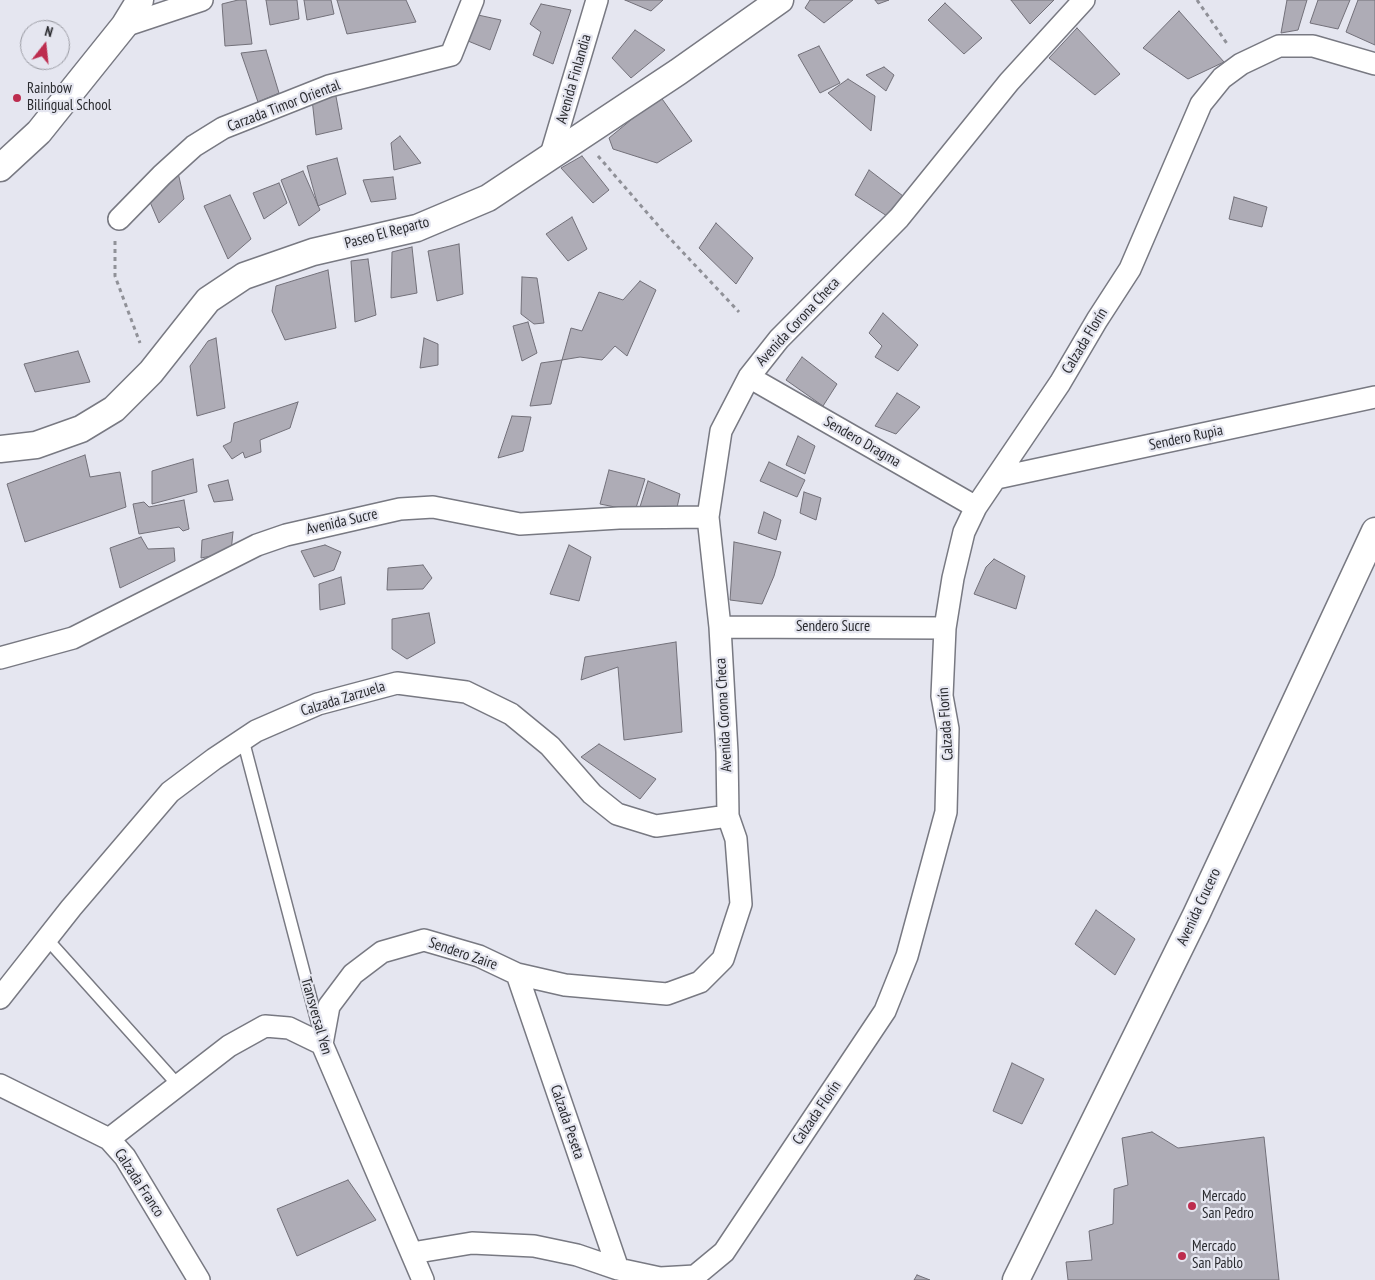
<!DOCTYPE html>
<meta charset="utf-8">
<style>
body{margin:0}
#map{position:relative;width:1375px;height:1280px;overflow:hidden;background:#e5e6f0;font-family:"PT Sans Narrow",sans-serif}
canvas{display:block}
.north{position:absolute;left:20px;top:20px;width:50px;height:50px;box-sizing:border-box;background:#e5e6f0;border:1px solid #9a9ba3;border-radius:50%;rotate:16deg;font-size:14px;font-weight:700;line-height:20px;text-align:center;color:#2a2b2f}
.north::after{content:'';display:block;margin:auto;width:18px;height:22px;background:#bd2d4f;clip-path:polygon(50% 0,100% 100%,50% 72%,0 100%)}
</style>
<div id="map">
<canvas width="1375" height="1280"></canvas>
<div class="north">N</div>
</div>
<script>
const c = document.querySelector('canvas').getContext('2d');
c.lineJoin = 'round';
function fill(path, color) {
  c.fillStyle = color;
  c.fill(path, 'evenodd');
}
function toPath(rows) {
  const path = new Path2D();
  for (const r of rows) {
    path.moveTo(r[0], r[1]);
    for (let i = 2; i < r.length; i += 2) path.lineTo(r[i], r[i + 1]);
  }
  return path;
}
function strokePath(path, color, width, dash) {
  c.strokeStyle = color;
  c.lineWidth = width;
  c.lineCap = dash ? 'butt' : 'round';
  c.setLineDash(dash || []);
  c.stroke(path);
}
function label(font, color, halo, rows, align = 'center') {
  c.font = font + ' "PT Sans Narrow",sans-serif';
  c.lineWidth = 4.5;
  c.setLineDash([]);
  c.textBaseline = 'middle';
  c.strokeStyle = halo;
  c.fillStyle = color;
  for (const [text, x, y, turn = 0] of rows) {
    c.save();
    c.translate(x, y);
    c.rotate((+turn || 0) * Math.PI / 180);
    c.textAlign = isNaN(turn) ? turn : align;
    if (halo) c.strokeText(text, 0, 0);
    c.fillText(text, 0, 0);
    c.restore();
  }
}
const building = toPath([
 [238,0,246,0,252,44,225,46,222,4,238,0],
 [266,0,297,0,299,19,270,25,266,0],
 [304,0,331,0,334,14,307,20,304,0],
 [337,0,406,0,416,22,347,34,337,0],
 [625,0,663,0,651,11,625,0],
 [810,0,853,0,824,23,805,8,810,0],
 [875,0,889,0,878,4,875,0],
 [1011,0,1054,0,1030,24,1011,0],
 [1287,0,1307,0,1298,30,1281,33,1287,0],
 [1318,0,1350,0,1338,29,1310,23,1318,0],
 [1358,0,1375,0,1375,45,1346,32,1358,0],
 [945,3,982,38,964,54,928,20,945,3],
 [541,4,571,10,553,64,533,55,541,32,530,24,541,4],
 [1179,11,1224,62,1188,79,1143,48,1179,11],
 [478,15,501,20,490,50,468,41,478,15],
 [1077,28,1120,74,1095,95,1049,58,1077,28],
 [635,30,665,50,631,78,612,58,635,30],
 [819,46,840,83,820,93,798,55,819,46],
 [266,50,279,93,258,102,241,53,266,50],
 [884,67,894,75,886,91,866,75,884,67],
 [848,79,875,96,871,131,828,93,848,79],
 [335,91,342,129,316,135,312,99,335,91],
 [660,96,692,141,657,163,613,149,609,138,660,96],
 [400,136,421,163,394,170,391,143,400,136],
 [582,156,609,190,593,203,561,168,582,156],
 [337,158,346,194,318,206,307,166,337,158],
 [177,168,184,199,159,223,147,195,177,168],
 [869,170,903,196,887,216,855,195,869,170],
 [303,171,320,210,299,226,281,180,303,171],
 [393,177,396,199,371,202,363,180,393,177],
 [279,183,287,203,264,219,253,193,279,183],
 [230,195,251,239,228,259,204,206,230,195],
 [1234,197,1267,207,1262,227,1229,219,1234,197],
 [572,217,587,249,568,261,546,234,572,217],
 [716,223,753,258,736,284,699,248,716,223],
 [459,244,463,294,437,301,428,251,459,244],
 [412,247,417,293,391,298,392,252,412,247],
 [368,259,376,315,355,322,351,261,368,259],
 [328,270,336,328,285,340,272,311,276,286,328,270],
 [522,277,537,278,544,323,534,324,521,314,522,277],
 [640,281,656,290,627,356,615,346,602,360,580,357,562,360,571,328,582,331,599,292,623,300,640,281],
 [883,313,918,345,898,371,875,357,882,346,869,333,883,313],
 [528,322,537,353,522,361,513,326,528,322],
 [216,338,225,408,197,416,190,366,208,341,216,338],
 [424,338,438,344,438,365,420,368,424,338],
 [78,351,90,382,35,392,24,364,78,351],
 [802,357,837,384,823,406,786,380,802,357],
 [562,360,551,404,530,406,541,363,562,360],
 [897,393,920,407,896,434,875,426,897,393],
 [298,402,290,428,260,440,261,452,245,458,243,452,232,459,223,446,231,442,234,423,298,402],
 [512,416,531,417,523,451,498,458,512,416],
 [798,436,815,446,805,474,786,465,798,436],
 [85,455,90,477,120,472,126,507,25,542,7,484,85,455],
 [193,459,197,492,152,504,152,471,193,459],
 [769,462,805,480,797,497,760,481,769,462],
 [609,470,645,479,635,511,600,504,609,470],
 [228,480,233,500,214,502,208,485,228,480],
 [648,481,680,494,676,512,639,510,648,481],
 [804,492,821,498,816,520,800,513,804,492],
 [184,500,189,529,183,531,179,527,139,534,133,504,144,502,149,507,184,500],
 [764,512,781,520,776,540,758,533,764,512],
 [233,532,231,552,201,558,202,540,233,532],
 [141,537,148,549,174,548,175,561,120,588,110,548,141,537],
 [734,542,781,552,774,576,762,604,730,600,734,542],
 [325,545,341,552,334,570,314,577,301,551,325,545],
 [569,545,591,557,579,601,550,594,569,545],
 [994,559,1025,576,1016,609,974,594,986,567,994,559],
 [423,565,432,578,423,589,387,590,388,568,423,565],
 [341,577,345,604,320,610,319,584,341,577],
 [429,613,435,643,407,659,392,649,392,619,429,613],
 [676,642,682,732,624,740,618,667,581,680,585,657,676,642],
 [599,744,656,779,640,799,581,757,599,744],
 [1096,910,1135,939,1115,975,1075,944,1096,910],
 [1012,1063,1044,1079,1022,1124,993,1111,1012,1063],
 [1152,1132,1178,1148,1264,1137,1279,1280,1068,1280,1066,1262,1092,1260,1089,1231,1113,1224,1114,1189,1128,1185,1122,1138,1152,1132],
 [348,1180,376,1220,297,1256,277,1209,348,1180],
 [917,1275,930,1280,914,1280,917,1275]
]);
fill(building, '#aeacb6');
strokePath(building, '#727079', 1);
const service = toPath([
 [243,740,320,1033],
 [47,939,178,1085]
]);
const minor = toPath([
 [124,26,202,0],
 [550,158,597,0],
 [119,219,162,175,194,146,223,128,329,86,451,55,473,0],
 [749,377,976,507],
 [997,478,1375,397],
 [720,627,945,628],
 [0,658,73,638,257,545,286,535,400,509,433,507,520,524,619,518,708,517],
 [517,974,618,1269],
 [0,998,71,908,170,792,214,759,256,731,318,704,397,683,466,692,511,714,550,746,592,794,617,814,656,826,728,816],
 [322,1044,329,1006,353,974,382,952,424,940,479,956,517,974,565,985,667,994,700,982,723,959,741,904,736,839,728,816,727,752,720,627,708,517,721,431,749,377,779,339,899,218,1009,82,1084,0],
 [322,1044,423,1280],
 [0,1085,109,1139,125,1157,199,1280],
 [109,1139,229,1046,265,1026,289,1028,322,1044],
 [412,1253,472,1243,534,1246,577,1255,618,1269,660,1278,695,1276,724,1252,885,1011,907,956,946,812,948,729,942,696,945,628,953,578,964,532,976,507,1060,383,1097,320,1130,269,1201,104,1222,78,1241,64,1279,46,1313,46,1375,64]
]);
const tertiary = toPath([
 [0,168,39,132,124,26,140,0],
 [0,449,36,445,81,429,114,409,151,372,208,300,244,276,313,252,417,228,488,198,678,72,780,0],
 [1016,1280,1196,915,1375,531]
]);
strokePath(service, '#787982', 14);
strokePath(minor, '#787982', 24);
strokePath(tertiary, '#787982', 29);
strokePath(toPath([
 [1197,0,1228,45],
 [598,156,662,230,739,312],
 [115,241,115,276,140,343]
]), '#909198', 3, [4, 4]);
strokePath(service, '#fff', 11);
strokePath(minor, '#fff', 21);
strokePath(tertiary, '#fff', 26);
for (const [x, y, r, color] of [
 [17,98,5,"#bd2d4f"],
 [1192,1206,5,"#bd2d4f"],
 [1182,1256,5,"#bd2d4f"]
]) {
  const dot = new Path2D();
  dot.arc(x, y, r, 0, 2 * Math.PI);
  c.fillStyle = color;
  c.fill(dot);
  strokePath(dot, '#e5e6f0', 2);
}
label('15px', '#2a2b2f', '#e5e6f0', [
 ["Avenida Finlandia",574,79,-74],
 ["Carzada Timor Oriental",284,106,-21],
 ["Paseo El Reparto",387,233,-15],
 ["Avenida Corona Checa",798,322,-47],
 ["Calzada Florín",1085,341,-59],
 ["Sendero Rupia",1186,438,-12],
 ["Sendero Dragma",862,442,30],
 ["Avenida Sucre",342,522,-13],
 ["Sendero Sucre",833,627],
 ["Calzada Zarzuela",343,699,-17],
 ["Avenida Corona Checa",724,715,-93],
 ["Calzada Florín",946,724,-94],
 ["Avenida Crucero",1199,907,-65],
 ["Sendero Zaire",463,954,19],
 ["Transversal Yen",316,1016,74],
 ["Calzada Florín",817,1113,-56],
 ["Calzada Peseta",567,1122,71],
 ["Calzada Franco",139,1183,57]
]);
label('15px', '#2a2b2f', '#e5e6f0', [
 ["Rainbow",27,89],
 ["Bilingual School",27,106],
 ["Mercado",1202,1197],
 ["San Pedro",1202,1214],
 ["Mercado",1192,1247],
 ["San Pablo",1192,1264]
], 'left');
</script>
